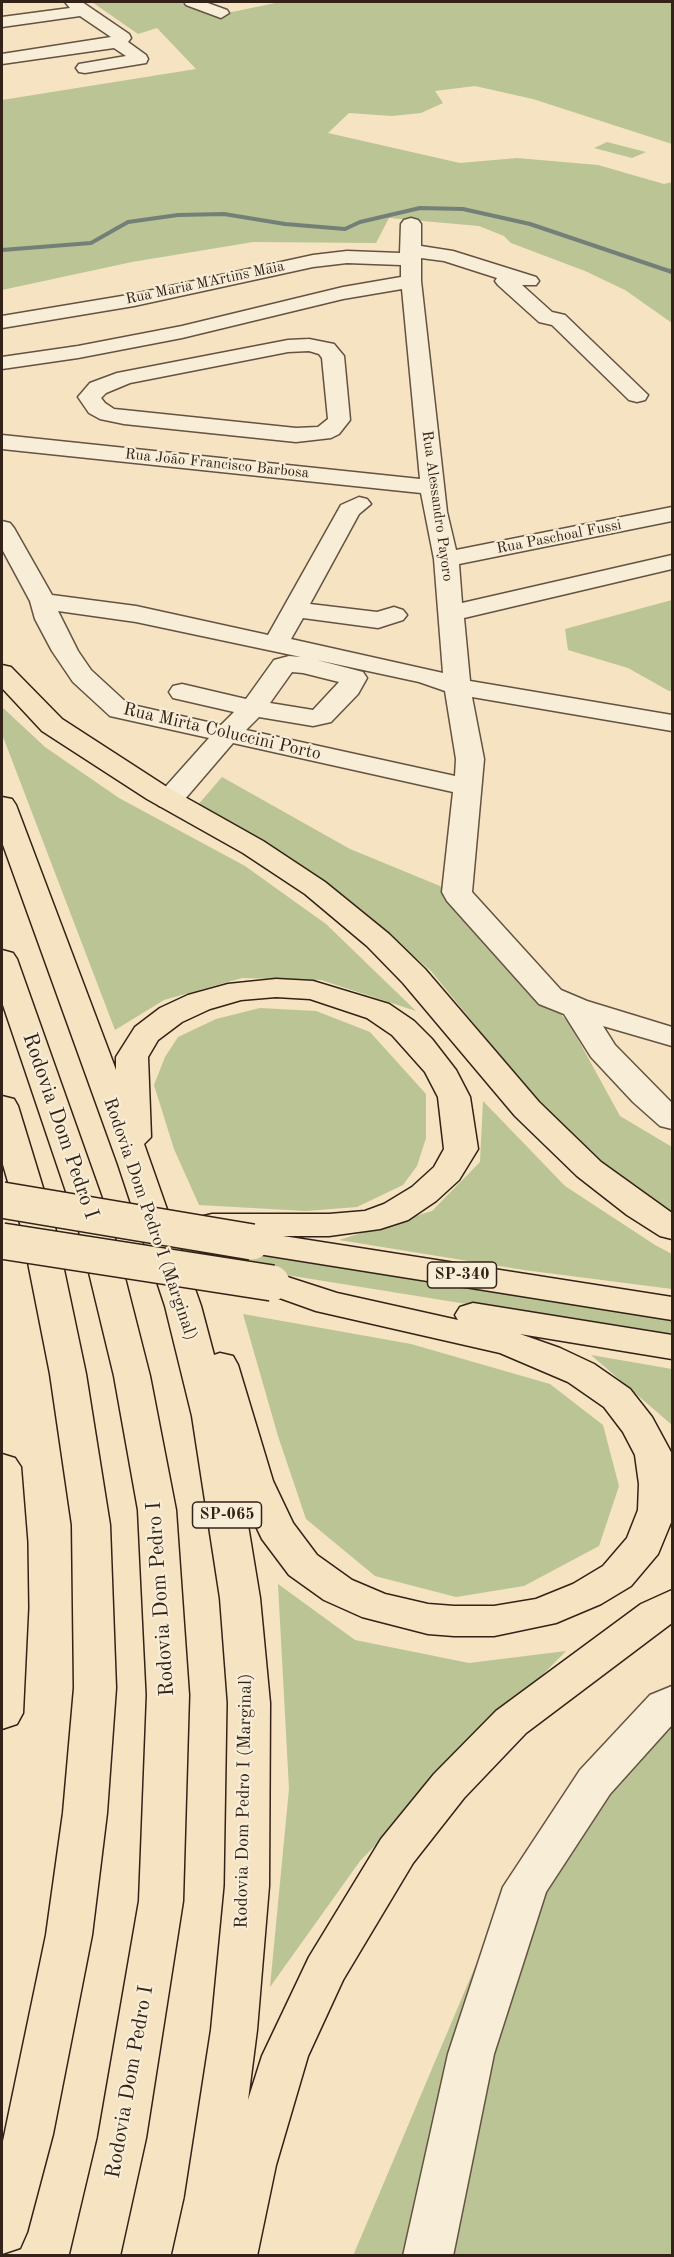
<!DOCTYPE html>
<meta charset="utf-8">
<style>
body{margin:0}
#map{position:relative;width:674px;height:2257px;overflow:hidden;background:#f5e3c1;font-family:"Old Standard TT",serif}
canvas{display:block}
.frame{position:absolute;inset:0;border:3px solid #332217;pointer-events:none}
</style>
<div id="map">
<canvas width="674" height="2257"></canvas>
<div class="frame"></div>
</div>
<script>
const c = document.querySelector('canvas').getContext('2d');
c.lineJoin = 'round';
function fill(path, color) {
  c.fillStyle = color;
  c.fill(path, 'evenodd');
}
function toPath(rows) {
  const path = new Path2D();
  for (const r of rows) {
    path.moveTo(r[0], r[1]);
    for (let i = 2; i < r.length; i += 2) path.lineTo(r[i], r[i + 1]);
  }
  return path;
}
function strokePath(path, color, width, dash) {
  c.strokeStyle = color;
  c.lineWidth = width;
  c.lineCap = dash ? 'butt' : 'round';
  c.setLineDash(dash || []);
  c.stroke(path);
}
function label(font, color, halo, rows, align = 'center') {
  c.font = font + ' "Old Standard TT",serif';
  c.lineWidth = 4.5;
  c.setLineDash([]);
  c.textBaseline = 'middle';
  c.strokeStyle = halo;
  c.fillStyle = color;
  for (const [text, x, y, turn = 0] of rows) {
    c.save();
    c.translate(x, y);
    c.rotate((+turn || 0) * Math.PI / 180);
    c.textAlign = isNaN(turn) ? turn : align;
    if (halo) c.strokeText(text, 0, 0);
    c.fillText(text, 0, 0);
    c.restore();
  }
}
fill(toPath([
 [92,2,179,2,213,16,280,2,672,2,672,144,533,99,475,86,435,91,443,103,421,113,392,116,349,113,328,133,460,163,517,158,598,165,664,184,672,182,672,323,625,290,585,271,511,243,504,236,479,226,389,218,376,243,253,242,132,262,2,290,2,100,196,69,157,28,138,34],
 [607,142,646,152,632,158,594,148],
 [672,600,672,691,669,691,628,668,568,650,565,629],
 [2,707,45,747,119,798,245,866,326,924,416,1011,321,980,242,978,164,1000,115,1030,2,734],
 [222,777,350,849,440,886,569,1023,620,1116,672,1147,672,1219,650,1208,558,1127,431,971,342,894,197,806],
 [260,1008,316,1011,370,1032,426,1094,426,1138,417,1166,403,1185,357,1207,306,1211,199,1205,174,1149,154,1085,165,1057,178,1037,216,1019],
 [483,1101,565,1186,655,1245,672,1254,672,1289,524,1270,339,1240,432,1211,480,1162],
 [248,1249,672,1321,672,1337,243,1268],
 [243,1314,411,1344,550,1384,603,1425,619,1486,599,1546,524,1586,456,1597,375,1576,306,1519,278,1436],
 [591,1355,672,1369,672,1425],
 [278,1584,355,1640,469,1663,566,1651,360,1861,270,1987,289,1789],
 [672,1703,672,2255,353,2256,477,1962,665,1706]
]), '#bac494');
strokePath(toPath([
 [2,250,91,243,128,222,178,215,224,214,285,224,345,229,360,222,420,208,463,209,530,224,672,272]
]), '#738077', 4);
strokePath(toPath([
 [670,271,672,272]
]), '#738077', 4.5);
const minor = toPath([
 [65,2,82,2,129,34,131,38,128,42,146,55,148,59,146,63,85,73,79,72,76,68,79,64,85,63,126,56,114,48,2,64,2,54,111,37,80,16,2,27,2,17,70,8,65,2],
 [184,2,205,2,227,10,229,13,221,18,186,5,184,2],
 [411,218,418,220,421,224,421,246,453,251,536,277,539,281,536,285,522,285,552,312,565,315,648,395,645,400,637,402,629,400,552,325,539,322,498,285,495,281,497,278,444,261,421,258,421,281,447,512,456,550,672,507,672,521,459,564,462,603,672,555,672,569,464,618,470,681,672,715,672,731,472,697,484,759,472,892,561,990,587,1001,672,1027,672,1046,603,1026,615,1045,672,1103,672,1129,660,1126,633,1102,591,1057,564,1014,539,1004,447,901,442,892,453,792,233,743,179,806,169,808,159,806,155,800,159,794,209,738,110,716,73,682,52,651,35,619,30,601,2,549,2,521,10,523,14,528,52,595,136,606,268,635,341,505,359,497,367,499,371,504,359,514,310,604,377,612,394,607,403,610,407,615,403,620,378,628,303,618,291,639,443,673,434,559,421,493,2,449,2,435,420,479,402,289,343,299,182,338,78,358,2,369,2,357,78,346,182,326,343,287,401,277,401,265,347,263,313,267,134,306,2,328,2,316,134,294,313,255,347,251,400,253,401,224,404,220,411,218],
 [58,611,136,622,301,657,289,656,274,660,246,699,182,684,173,686,169,692,173,698,234,712,221,725,128,704,91,670,78,651,58,611],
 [317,660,419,682,445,691,456,759,455,776,246,730,259,717,313,726,331,722,358,694,367,678,363,672,317,660],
 [292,672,303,673,339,682,313,710,270,703,292,672],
 [309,339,334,344,344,356,350,420,339,434,331,438,296,442,124,424,100,419,89,413,78,397,90,383,117,373,288,340,309,339],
 [309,351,319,354,322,358,328,419,318,427,296,428,124,410,114,409,105,403,101,398,106,393,130,383,288,352,309,351],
 [672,1686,672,1725,610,1794,546,1892,494,2054,453,2256,403,2256,448,2054,503,1887,580,1770,650,1695,672,1686]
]);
const highway = toPath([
 [2,665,11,667,62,719,167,787,263,841,325,882,389,934,425,969,539,1102,601,1162,672,1213,672,1239,660,1236,627,1215,577,1176,515,1116,403,983,367,946,305,894,243,853,147,799,42,731,2,688,2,665],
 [2,797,12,799,16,805,116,1070,116,1057,135,1027,160,1008,188,995,228,984,276,979,313,981,389,1004,414,1021,432,1039,456,1070,470,1097,478,1149,459,1180,436,1201,408,1220,380,1229,329,1236,283,1236,672,1297,672,1320,252,1253,240,1250,235,1242,239,1236,212,1236,200,1233,195,1225,200,1217,212,1214,329,1214,365,1211,384,1204,412,1187,434,1167,444,1149,438,1097,425,1072,392,1035,367,1018,310,999,276,997,241,1000,210,1009,182,1022,158,1040,148,1057,151,1137,144,1144,201,1306,214,1355,220,1353,233,1356,238,1365,273,1481,293,1523,317,1555,352,1580,385,1594,428,1604,454,1606,494,1606,536,1599,573,1584,603,1566,627,1538,638,1510,639,1484,635,1455,623,1432,604,1407,568,1382,500,1353,316,1311,260,1291,254,1283,260,1275,272,1272,337,1293,458,1320,455,1315,460,1307,473,1303,672,1335,672,1359,520,1334,560,1348,594,1364,630,1389,652,1417,672,1454,672,1520,658,1554,631,1586,601,1604,556,1623,494,1636,454,1636,428,1634,362,1617,324,1600,289,1575,262,1539,244,1501,260,1598,270,1703,269,1886,257,2030,248,2100,262,2056,309,1957,381,1839,434,1774,496,1711,641,1604,672,1590,672,1623,526,1733,464,1798,413,1863,343,1980,308,2056,276,2165,257,2256,172,2256,185,2198,211,2030,225,1886,228,1703,220,1598,192,1416,165,1306,118,1164,2,842,2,797],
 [2,950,13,953,17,959,112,1227,150,1376,176,1510,189,1695,183,1901,146,2138,120,2256,70,2256,98,2138,139,1901,147,1695,138,1510,114,1376,78,1227,2,1002,2,950],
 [2,1096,14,1099,18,1106,55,1227,86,1374,110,1525,116,1688,107,1813,92,1935,53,2134,27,2232,20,2248,2,2254,2,2146,46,1935,63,1813,74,1688,72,1525,50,1374,21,1227,2,1161,2,1096],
 [2,1454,15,1458,21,1467,27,1542,28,1608,23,1713,17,1724,2,1729,2,1454]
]);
strokePath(minor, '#645242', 3);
strokePath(highway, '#332217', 3);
fill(minor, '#f8edd7');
fill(highway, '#f5e3c1');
const highwayBridge = toPath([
 [2,1200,252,1242],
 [2,1241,272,1283]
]);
strokePath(highwayBridge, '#332217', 38, []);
strokePath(highwayBridge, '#f5e3c1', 35);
label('15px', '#332217', '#f8edd7', [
 ["Rua Maria MArtins Maia",205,283,-12],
 ["Rua João Francisco Barbosa",217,464,6],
 ["Rua Alessandro Payoro",437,506,82],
 ["Rua Paschoal Fussi",559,537,-11]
]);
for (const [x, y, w] of [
 [462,1275,69],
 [227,1515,69]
]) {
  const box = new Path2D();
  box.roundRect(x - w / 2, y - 13, w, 26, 4.5);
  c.fillStyle = '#f8edd7';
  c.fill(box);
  strokePath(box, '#332217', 1.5);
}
label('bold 16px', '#332217', null, [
 ["SP-340",462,1275],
 ["SP-065",227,1515]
]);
label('18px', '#332217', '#f8edd7', [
 ["Rua Mirta Coluccini Porto",222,732,13],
 ["Rodovia Dom Pedro I (Marginal)",150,1219,71],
 ["Rodovia Dom Pedro I (Marginal)",244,1801,-89]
]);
label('21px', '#332217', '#f8edd7', [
 ["Rodovia Dom Pedro I",60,1126,71],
 ["Rodovia Dom Pedro I",161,1599,-94],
 ["Rodovia Dom Pedro I",130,2082,-80]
]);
</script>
